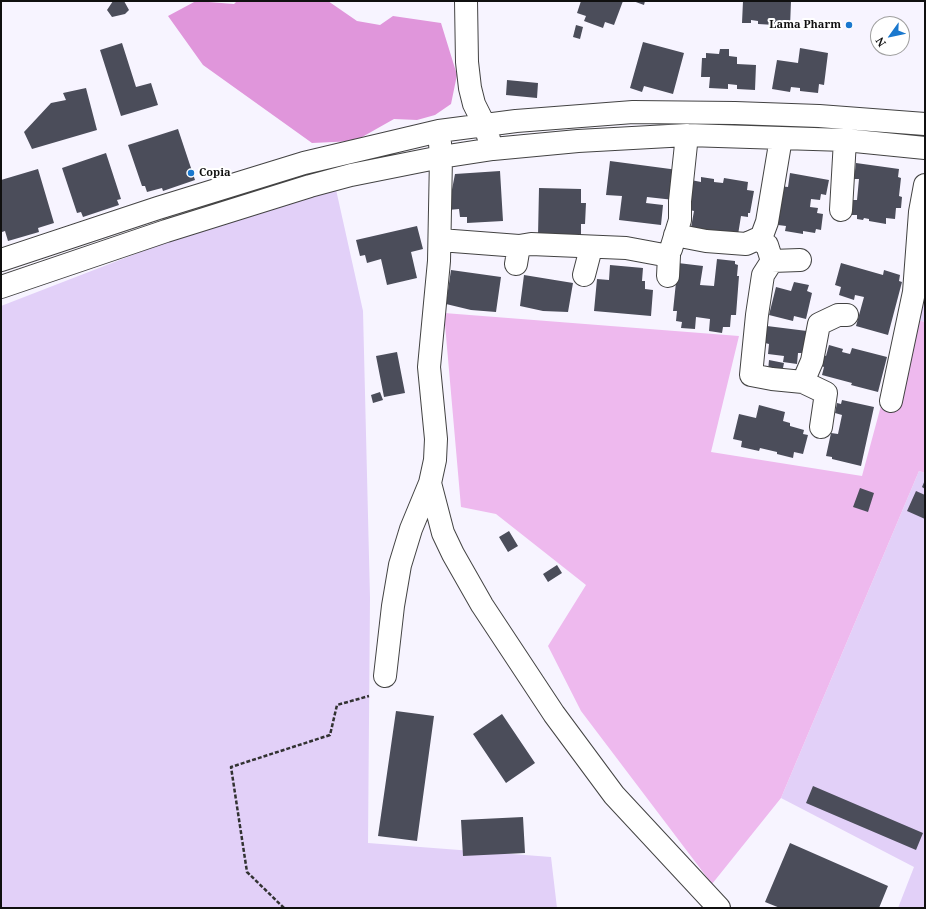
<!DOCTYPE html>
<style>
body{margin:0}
#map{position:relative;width:926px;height:909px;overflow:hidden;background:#f7f4ff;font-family:"Noto Serif",serif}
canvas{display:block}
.frame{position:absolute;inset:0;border:2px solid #101010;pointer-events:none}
.north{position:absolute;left:870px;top:16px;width:40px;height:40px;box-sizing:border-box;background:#fff;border:1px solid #9f9f9f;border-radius:50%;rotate:237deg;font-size:11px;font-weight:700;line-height:16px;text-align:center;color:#101010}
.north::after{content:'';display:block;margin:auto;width:14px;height:18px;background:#1a78ce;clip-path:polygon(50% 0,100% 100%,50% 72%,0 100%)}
</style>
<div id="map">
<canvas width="926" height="909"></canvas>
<div class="frame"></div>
<div class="north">N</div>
</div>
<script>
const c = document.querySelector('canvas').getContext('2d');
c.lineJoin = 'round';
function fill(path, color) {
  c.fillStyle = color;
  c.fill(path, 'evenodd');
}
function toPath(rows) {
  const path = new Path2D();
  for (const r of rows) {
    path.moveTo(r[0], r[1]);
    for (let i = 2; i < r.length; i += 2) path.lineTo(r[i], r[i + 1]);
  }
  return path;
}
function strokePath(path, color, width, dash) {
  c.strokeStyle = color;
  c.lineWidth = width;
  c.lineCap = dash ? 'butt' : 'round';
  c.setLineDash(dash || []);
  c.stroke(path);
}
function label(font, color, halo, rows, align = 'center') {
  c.font = font + ' "Noto Serif",serif';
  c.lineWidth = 4;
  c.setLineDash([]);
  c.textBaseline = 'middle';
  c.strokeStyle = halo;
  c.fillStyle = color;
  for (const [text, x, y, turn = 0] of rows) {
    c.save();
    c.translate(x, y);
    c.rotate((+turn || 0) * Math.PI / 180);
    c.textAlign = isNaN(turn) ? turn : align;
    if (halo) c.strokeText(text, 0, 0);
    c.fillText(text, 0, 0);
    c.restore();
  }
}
fill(toPath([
 [333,176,363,311,370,598,368,843,551,857,557,908,1,908,1,306,259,206],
 [925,287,925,322,905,317],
 [919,471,925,473,925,908,898,908,914,867,781,798]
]), '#e2d0f8');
fill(toPath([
 [444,313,739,336,711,452,862,476,905,317,925,322,925,473,919,471,781,798,712,884,581,711,548,646,586,585,496,514,461,507]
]), '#eeb9ee');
fill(toPath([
 [196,1,234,4,237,1,328,1,357,21,380,25,393,16,441,23,457,75,451,104,435,115,417,120,394,119,355,141,312,143,203,65,168,16]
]), '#e096db');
fill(toPath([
 [113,1,124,1,129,10,125,14,112,17,107,10],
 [581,1,623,1,614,25,605,22,603,28,584,21,586,16,577,13],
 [633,1,645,1,644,5],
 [743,1,791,1,790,27,784,27,784,22,775,22,775,25,758,24,758,21,751,20,751,23,742,23],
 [576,25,583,27,580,39,573,37],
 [643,42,684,53,673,94,644,86,642,92,630,88],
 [122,43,136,87,151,83,158,105,121,116,100,50],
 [800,48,828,53,824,85,819,84,818,93,800,91,800,88,791,87,790,92,772,89,777,60,798,63],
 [720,49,729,49,729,56,737,57,737,64,756,65,755,90,737,89,737,85,728,84,728,89,709,88,710,77,701,77,702,58,706,58,706,53,719,54],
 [507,80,538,83,537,98,506,95],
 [86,88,97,130,32,149,24,132,51,103,66,100,63,93],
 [178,129,195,180,163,191,162,188,147,192,145,186,142,186,128,145],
 [106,153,121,199,117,200,119,205,83,217,81,212,77,213,62,168],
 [610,161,678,170,674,200,647,197,646,203,663,205,661,225,619,220,622,196,606,195],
 [856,163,899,169,898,177,901,178,899,196,902,197,901,208,896,208,895,219,886,218,886,224,869,221,869,219,864,218,863,220,857,219,857,215,851,215,853,200,857,200,859,179,854,179],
 [38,169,54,223,38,228,39,232,8,241,5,231,2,232,1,229,1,180],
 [500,171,503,221,467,223,467,217,460,217,459,209,448,210,455,174],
 [790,173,829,180,826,195,821,194,820,200,811,199,810,207,818,208,817,213,823,214,821,230,816,229,815,233,803,231,803,234,785,231,786,226,778,225,779,215,774,214,779,186,788,187],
 [701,177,714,179,714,182,723,183,724,178,748,182,747,190,754,191,750,213,748,213,748,217,741,216,737,241,690,233,694,211,685,209,686,179,701,182],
 [539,188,581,189,581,203,586,203,585,224,581,224,581,237,538,236],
 [417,226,423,249,411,252,417,278,387,285,381,259,367,263,365,255,360,256,356,240],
 [717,259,735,261,735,264,738,265,737,276,739,276,736,315,731,315,730,327,723,327,722,333,709,331,710,319,696,317,695,329,681,328,682,322,676,321,677,311,673,311,678,263,703,266,700,285,714,286],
 [841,263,883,275,884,270,900,275,899,281,902,282,888,335,856,326,864,297,855,295,854,300,839,295,841,287,835,285],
 [610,265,643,268,642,281,645,281,645,289,653,290,651,316,594,311,597,279,609,280],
 [451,270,501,277,496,312,471,310,446,304],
 [524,275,573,283,568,312,543,311,520,306],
 [794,282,809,285,807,291,812,293,806,319,794,316,793,321,769,315,776,287,791,291],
 [767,326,807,331,804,353,798,353,797,364,783,362,784,356,768,354,769,344,765,343],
 [829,345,843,349,842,352,850,354,852,348,887,357,878,392,851,385,852,383,822,375,824,367,819,365,822,354,826,356],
 [397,352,405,393,384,397,376,356],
 [769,360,784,363,782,373,768,371],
 [380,392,383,400,373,403,371,395],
 [842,400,874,407,861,466,832,459,832,457,826,456,831,433,838,434,842,415,835,413,837,403,841,404],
 [759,405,785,412,783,421,790,423,790,426,804,430,803,434,808,435,803,454,794,452,793,458,777,454,777,452,760,448,759,451,741,447,742,441,733,439,739,414,756,418],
 [925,480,925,489,922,487],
 [860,488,874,493,868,512,853,507],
 [916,491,925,495,925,519,907,511],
 [509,531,518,546,508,552,499,537],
 [557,565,562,573,548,582,543,574],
 [396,711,434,716,417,841,378,836],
 [502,714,535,763,506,783,473,734],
 [813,786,923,833,916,850,806,803],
 [523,817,525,853,463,856,461,820],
 [790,843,888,886,879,908,780,908,765,902]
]), '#4b4d5a');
const minor = toPath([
 [466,1,467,62,470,88,474,104,485,126,489,139],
 [841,210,845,140],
 [675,235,706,241,746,244,757,239,767,245,772,261,763,275,757,315,751,375,772,379,803,382,826,393,821,427],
 [440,240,519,246,531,244,626,248,669,256,668,276],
 [760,241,767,222,781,138],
 [671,249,680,220,680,201,687,135],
 [1,260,158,208,304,163,439,131,516,121,633,112,735,113,819,116,925,124],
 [772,261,800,260],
 [516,264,519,246],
 [584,275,591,248],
 [1,287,166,231,310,186,351,175,441,157,493,149,578,141,687,135,845,140,925,148],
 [803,382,812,361,819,324,838,315,847,315],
 [891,401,914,292,920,212,925,185],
 [430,483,443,533,453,554,482,605,554,714,614,795,719,908],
 [385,676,393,606,400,565,411,529,430,483,435,460,436,439,429,367,439,261,441,157,440,143]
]);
strokePath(minor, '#434343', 24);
strokePath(toPath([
 [284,908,247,872,231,767,330,735,337,705,369,696]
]), '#323232', 2.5, [4, 2]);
strokePath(minor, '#fff', 22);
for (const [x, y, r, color] of [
 [849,25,4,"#1a78ce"],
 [191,173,4,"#1a78ce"]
]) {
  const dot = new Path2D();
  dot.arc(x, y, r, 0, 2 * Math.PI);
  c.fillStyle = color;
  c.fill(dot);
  strokePath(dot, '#fff', 1.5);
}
label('bold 11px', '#101010', '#fff', [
 ["Lama Pharm",841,25],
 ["Copia",199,173,"left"]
], 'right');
</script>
